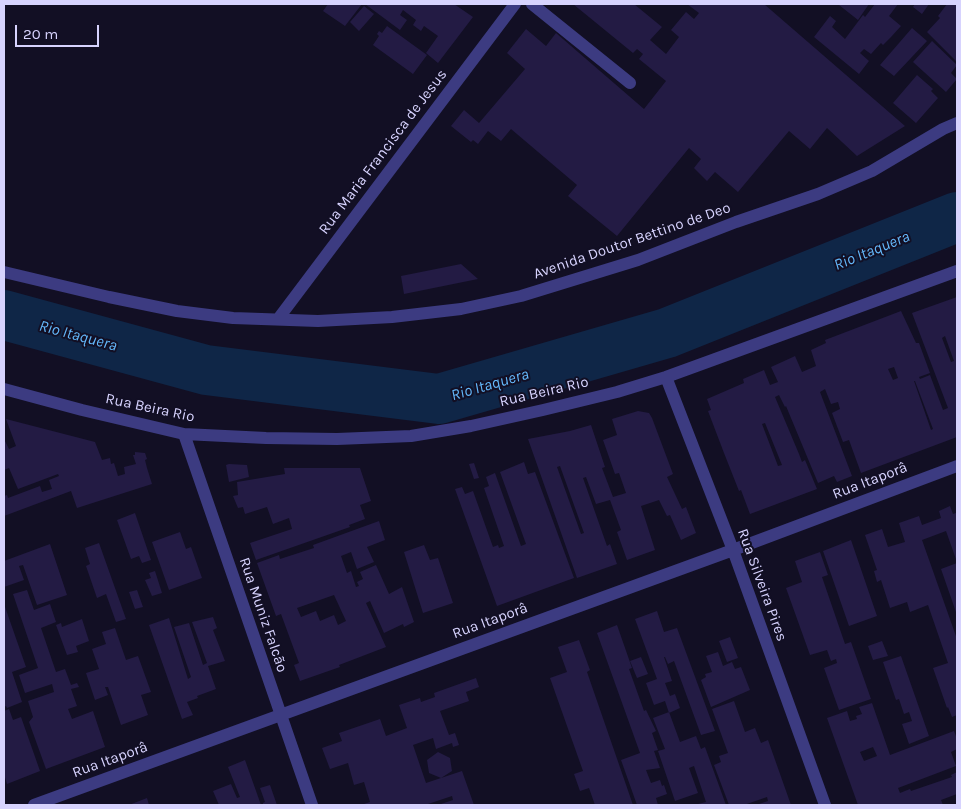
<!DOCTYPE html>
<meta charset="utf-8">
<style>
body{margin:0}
#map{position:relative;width:961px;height:809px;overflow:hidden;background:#120f24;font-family:Karla,sans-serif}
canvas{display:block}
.frame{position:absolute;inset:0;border:5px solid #d7d3fe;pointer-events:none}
.scale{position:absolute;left:15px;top:25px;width:84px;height:22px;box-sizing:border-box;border:2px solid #d7d3fe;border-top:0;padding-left:6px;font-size:15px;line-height:18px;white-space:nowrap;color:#d7d3fe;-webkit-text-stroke:4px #120f24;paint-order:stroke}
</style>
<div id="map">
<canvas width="961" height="809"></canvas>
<div class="frame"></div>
<div class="scale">20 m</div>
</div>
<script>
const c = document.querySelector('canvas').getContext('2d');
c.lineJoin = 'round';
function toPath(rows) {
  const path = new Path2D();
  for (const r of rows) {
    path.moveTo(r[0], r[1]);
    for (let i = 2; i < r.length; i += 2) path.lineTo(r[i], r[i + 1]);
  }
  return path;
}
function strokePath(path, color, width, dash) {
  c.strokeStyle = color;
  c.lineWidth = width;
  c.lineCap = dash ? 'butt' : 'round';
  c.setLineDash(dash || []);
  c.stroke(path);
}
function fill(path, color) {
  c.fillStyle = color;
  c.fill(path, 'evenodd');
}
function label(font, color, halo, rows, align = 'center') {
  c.font = font + ' Karla,sans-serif';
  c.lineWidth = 4;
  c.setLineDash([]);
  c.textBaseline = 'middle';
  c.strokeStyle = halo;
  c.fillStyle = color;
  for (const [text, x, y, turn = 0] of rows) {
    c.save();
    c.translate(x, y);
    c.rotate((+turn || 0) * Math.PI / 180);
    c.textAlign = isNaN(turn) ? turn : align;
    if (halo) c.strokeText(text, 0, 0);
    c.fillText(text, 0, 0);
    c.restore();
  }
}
strokePath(toPath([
 [4,315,206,370,439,399,667,333,957,217]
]), '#0f2647', 50);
fill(toPath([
 [328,4,362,4,345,26,323,11],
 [365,4,454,4,473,17,438,63,426,53,438,36,424,26,421,31,413,25,416,20,403,10,400,15,407,20,400,30],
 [573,4,634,4,662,27,650,40,666,54,679,37,671,30,686,12,694,19,699,13,687,4,764,4,905,126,857,156,827,128,810,149,789,131,738,192,715,172,707,181,694,168,701,159,689,148,617,236,568,196,577,185,511,129,501,141,488,131,478,144,473,140,471,142,451,126,464,110,479,123,525,69,507,53,526,29,546,46,556,33,644,109,666,81,639,59,643,54,637,49,633,53],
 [840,4,869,4,858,20,839,5],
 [875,4,898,4,889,16,901,26,891,37,883,45,881,43,871,54,864,49,860,53,869,61,859,74,814,37,830,16,836,21,832,27,845,39,863,15,865,17],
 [915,4,929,4,922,14,913,7],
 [947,4,957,4,957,62,927,32,940,18,938,16],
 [364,6,374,14,359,31,350,22],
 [387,26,427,55,413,74,373,45,379,36,377,34,379,31,382,33],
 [912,28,927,41,894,76,880,65],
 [932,41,957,65,951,73,957,79,946,92,913,62],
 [917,75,933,89,931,91,938,98,916,123,893,103],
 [461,264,478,279,404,294,401,276],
 [957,297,957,437,861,473,849,440,843,442,832,413,840,409,838,402,831,404,825,389,820,392,852,476,837,482,834,476,818,483,786,406,785,407,779,395,775,397,799,454,802,462,805,460,817,489,750,514,741,490,739,491,724,453,708,411,711,410,707,399,744,383,743,379,764,370,770,385,778,382,771,367,793,357,795,356,802,372,816,366,811,350,826,343,825,340,901,311,916,343,919,343,930,373,919,377,920,379,930,375,943,410,948,408,912,313],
 [945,336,954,361,951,362,942,338],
 [894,367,898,378,893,380,888,369],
 [914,381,915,381,933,429,931,430],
 [765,423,782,465,778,466,762,424],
 [638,411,649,413,652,418,673,474,667,477,682,509,686,507,696,533,681,540,670,515,667,516,659,500,641,506,655,550,627,560,617,532,621,530,610,500,596,504,586,477,583,478,607,546,610,544,617,564,577,578,528,439,570,431,591,425,605,467,602,468,613,497,626,493,619,473,615,474,603,440,617,435,612,419],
 [560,466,584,533,581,534,557,467],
 [6,419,95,442,102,460,110,458,111,464,114,463,118,476,125,474,124,467,136,464,133,455,135,455,135,452,145,453,147,459,145,460,147,468,152,484,77,508,71,491,4,516,4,496,7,495,8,498,40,486,42,492,52,489,49,480,59,476,58,474,18,489,9,468,4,470,4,439,9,449,16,446],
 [524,462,528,474,535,472,574,578,497,606,455,489,462,487,465,494,473,491,493,547,498,545,499,548,504,546,484,488,489,486,486,477,495,473,521,546,526,544,500,472],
 [474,463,479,478,474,479,469,464],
 [229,464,247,465,249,477,229,482,226,465],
 [284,468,360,468,371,501,360,505,365,519,349,525,350,527,256,560,250,543,292,529,289,518,273,524,267,507,245,514,243,507,238,508,233,496,238,495,237,482,285,474],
 [950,506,953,514,956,513,957,516,957,562,946,531,922,540,957,639,957,715,952,717,948,707,947,708,933,668,948,663,928,605,910,612,907,602,890,608,881,580,877,582,874,571,877,570,865,535,882,529,888,547,905,542,899,523,919,516,922,525,941,518,939,511],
 [135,513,151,560,142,563,139,556,131,559,117,520],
 [379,521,385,540,367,547,374,562,357,569,351,552,341,556,347,573,351,571,356,587,359,586,357,582,363,579,360,572,376,565,389,594,402,587,414,622,404,627,403,624,384,633,370,601,366,603,386,647,339,665,340,667,300,681,294,665,299,663,281,614,276,616,257,563,279,555,280,559,314,548,313,545],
 [334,595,346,621,338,625,334,615,320,621,316,611,301,617,297,608],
 [180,532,186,549,191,547,202,578,169,590,152,542],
 [851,540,877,616,849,626,823,551],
 [99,543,126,619,116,622,106,594,97,598,86,566,90,564,85,548],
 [50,544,67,595,37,605,23,565,19,566,24,580,4,587,4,561],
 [424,545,430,560,438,558,453,603,423,613,404,552],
 [820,552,828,575,822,577,845,644,851,642,871,699,839,710,824,668,837,663,836,659,831,661,827,650,810,655,786,588,802,582,795,561],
 [957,563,957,615,941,569],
 [155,571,162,593,152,596,145,580,151,578,149,573],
 [27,590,34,610,50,604,56,622,41,628,56,672,65,669,71,685,77,683,79,687,71,689,77,706,68,709,72,719,93,711,105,747,46,769,29,722,33,717,28,701,54,692,52,684,25,693,19,675,38,668,13,594],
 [137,590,143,607,135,609,129,592],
 [4,604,26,667,12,672,22,702,7,708,6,706,4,707],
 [657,611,664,632,677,628,715,731,701,735,674,661,668,664,665,657,664,657,672,681,665,683,670,696,675,694,680,708,669,713,665,701,654,705,646,683,657,679,635,619],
 [213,617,217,628,213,630,225,661,208,666,216,689,197,696,198,698,187,702,193,715,182,719,149,625,169,618,188,679,191,677,174,627,189,623,203,665,207,663,192,622],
 [82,619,89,641,76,646,78,652,67,655,56,625,61,623,62,627],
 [617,625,632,668,629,669,644,711,646,710,656,731,652,733,658,750,654,751,660,768,646,770,651,783,660,780,662,786,664,785,667,794,656,798,658,805,637,805,621,760,640,753,597,633],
 [115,628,126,660,138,656,151,692,141,695,148,715,121,725,108,687,105,687,108,695,95,700,86,673,99,669,92,649,106,644,102,632],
 [730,637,738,658,727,662,719,641],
 [579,640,590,670,587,672,633,805,595,805,589,788,580,791,574,774,583,771,550,678,567,672,558,647],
 [882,641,888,656,873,660,868,646],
 [718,652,723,666,732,662,735,669,741,667,750,690,711,707,701,680,706,677,705,674,712,672,706,656],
 [901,656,929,736,909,744,902,724,912,721,909,712,904,714,899,699,896,700,883,662],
 [641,657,648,674,637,678,630,661],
 [476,678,479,687,466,692,469,701,440,711,449,735,455,733,459,745,453,747,452,743,436,749,433,738,413,745,426,783,462,771,474,805,438,805,453,800,452,796,425,805,361,805,370,802,364,782,354,785,348,763,330,769,322,748,342,741,339,733,380,719,386,736,407,728,399,705,420,698,421,702,435,697,434,693],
 [734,701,745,732,755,728,761,743,768,740,791,805,756,805,768,801,767,797,744,805,729,805,714,765,721,762,719,756,728,753,712,709],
 [872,703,890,755,954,731,957,739,957,749,951,752,956,766,898,788,900,793,910,789,911,791,952,777,951,775,957,772,957,794,941,800,943,805,858,805,827,718,847,711,850,721,857,719,856,716,862,714,859,707],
 [873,747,877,756,864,761,860,752],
 [9,709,13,720,21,717,40,771,7,784,4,774,4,711],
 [669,712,680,742,696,736,701,749,705,747,726,805,694,805,706,802,694,766,689,768,698,793,675,801,658,751,665,749,653,718],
 [438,752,450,758,452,771,441,778,429,773,427,760],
 [245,760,261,805,219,805,213,791,231,784,237,798,240,797,228,767],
 [270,785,277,805,263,805,263,803,265,802,260,788],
 [147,798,149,805,129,805]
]), '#231b44');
strokePath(toPath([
 [532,4,630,83]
]), '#3c3b81', 12);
strokePath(toPath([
 [4,272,109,297,177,311,233,318,318,321,392,317,461,309,521,296,638,260,736,222,818,194,872,171,943,129,957,123],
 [278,319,515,4],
 [666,377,733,550,825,805],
 [4,389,82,410,184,434,266,438,337,439,411,436,471,426,543,410,617,392,666,377,957,271],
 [184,434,312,805],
 [34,805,733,550,957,466]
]), '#3c3b81', 12);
label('15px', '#d7d3fe', '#120f24', [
 ["Rua Maria Francisca de Jesus",383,152,-53],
 ["Avenida Doutor Bettino de Deo",632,241,-19],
 ["Rua Beira Rio",544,392,-13],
 ["Rua Beira Rio",150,408,12],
 ["Rua Itaporâ",870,481,-21],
 ["Rua Silveira Pires",762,585,70],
 ["Rua Muniz Falcão",263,615,71],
 ["Rua Itaporâ",490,621,-20],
 ["Rua Itaporâ",110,760,-20]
]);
label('italic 16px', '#64b8fb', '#120f24', [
 ["Rio Itaquera",872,251,-22],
 ["Rio Itaquera",78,336,15],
 ["Rio Itaquera",490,385,-16]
]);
</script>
